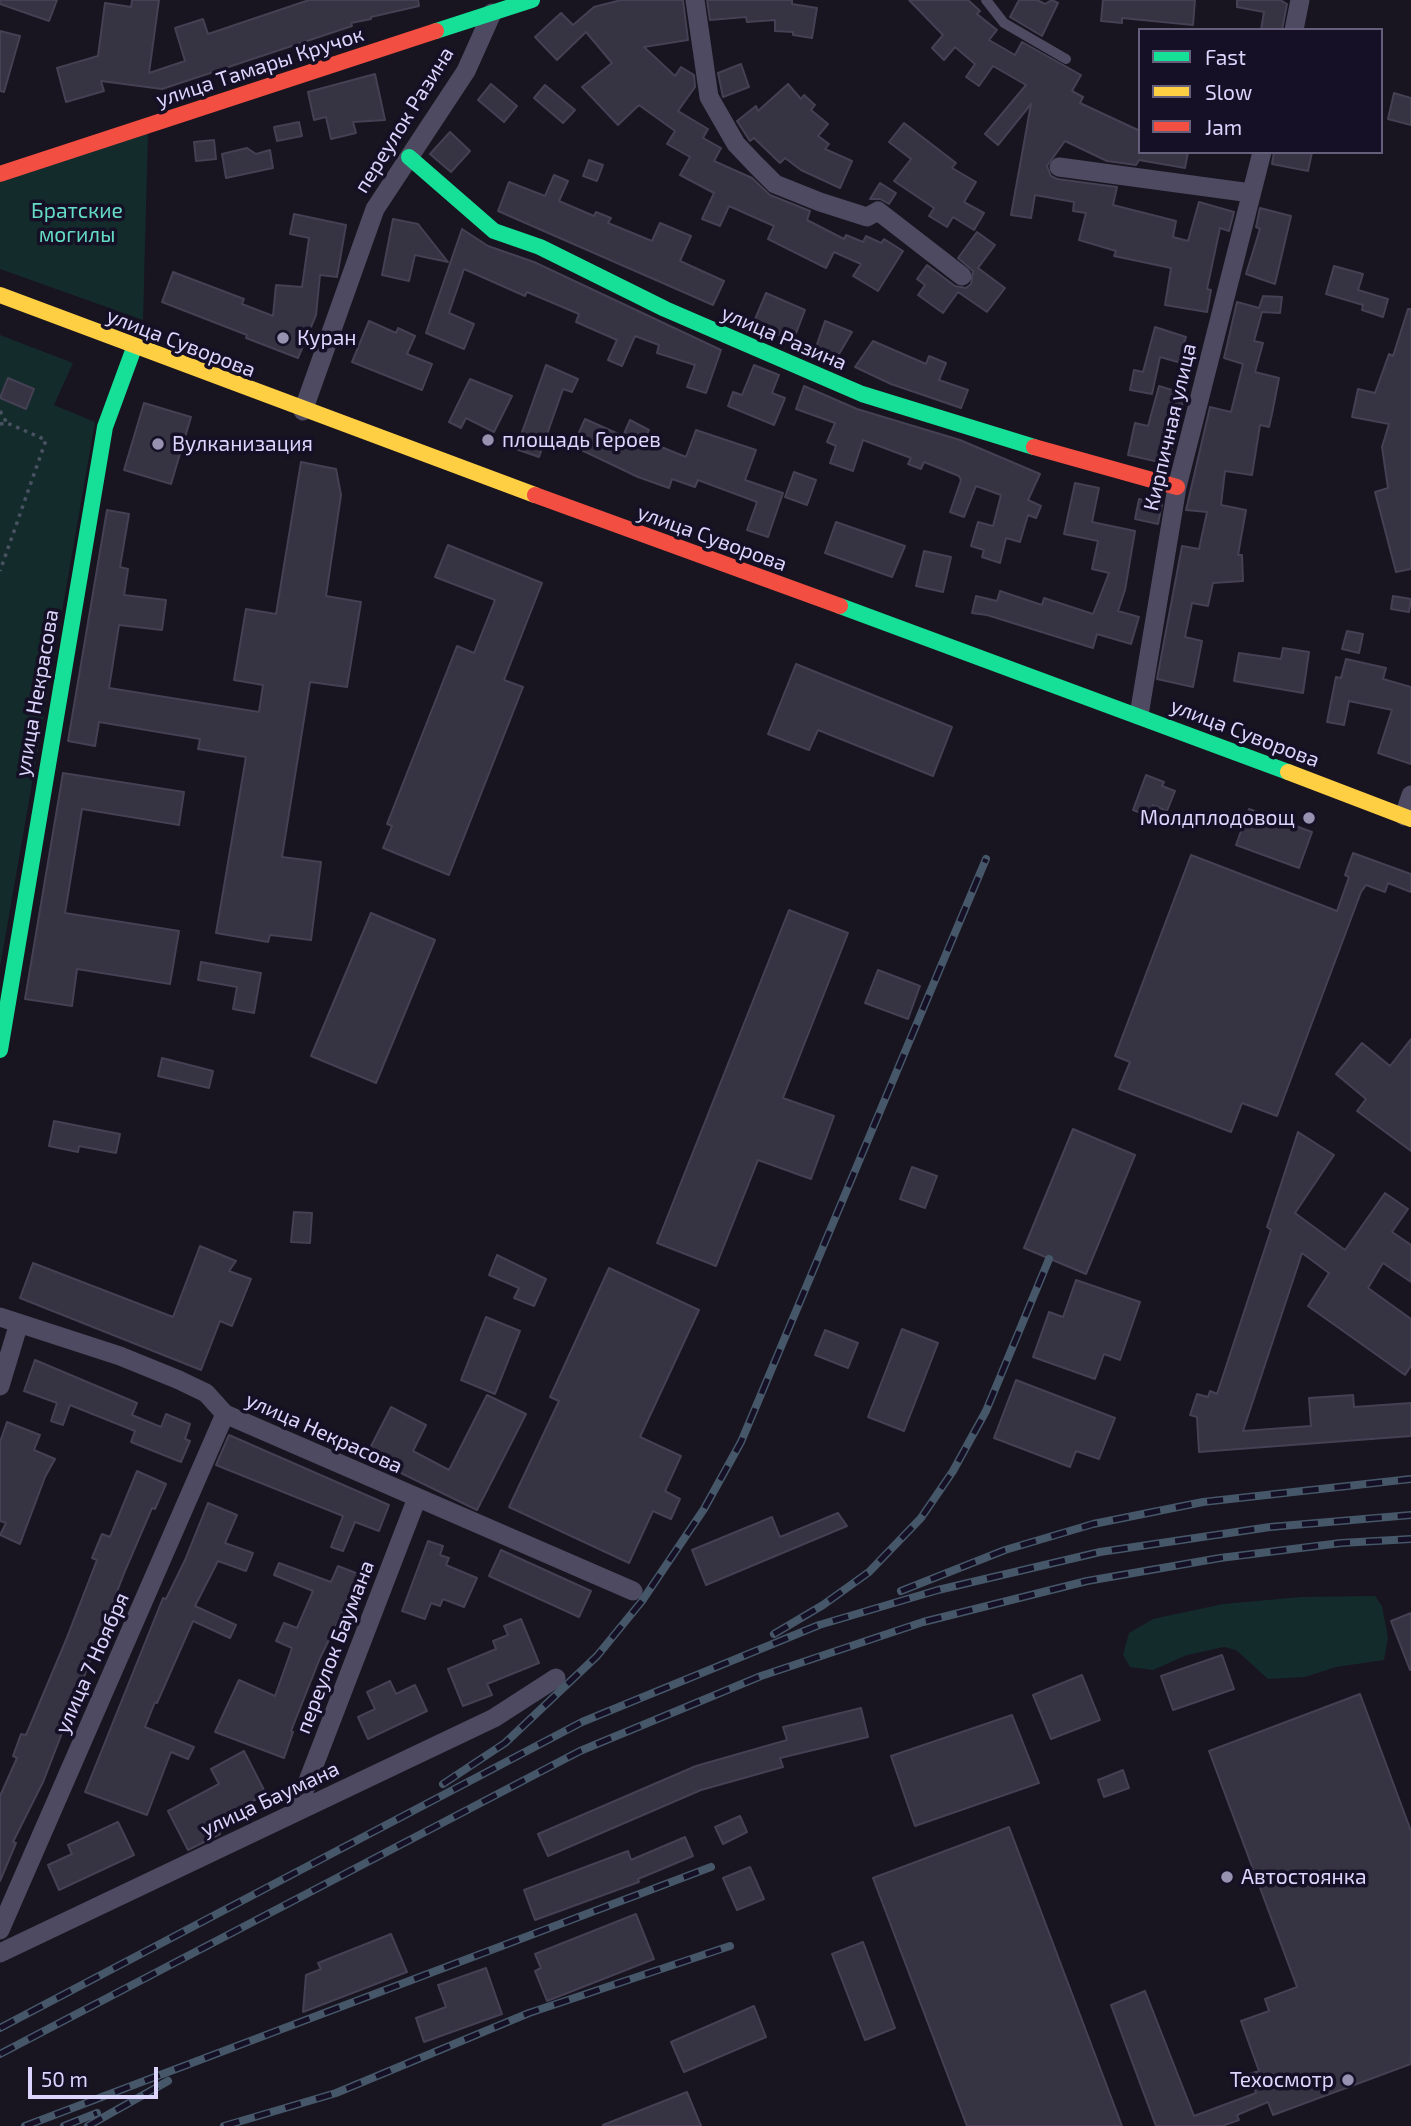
<!DOCTYPE html>
<meta charset="utf-8">
<style>
body{margin:0}
#map{position:relative;width:1411px;height:2126px;overflow:hidden;background:#181520;font-family:"Exo 2",sans-serif}
canvas{display:block}
.legend{position:absolute;left:1138px;top:28px;width:245px;height:126px;box-sizing:border-box;background:#151025;border:2px solid #655f7b;margin:0;padding:9px 12px;list-style:none;font-size:21px;color:#dcd5fd}
.legend li{display:flex;align-items:center;gap:14px;height:35px}
.legend b{width:35px;border:2px solid #655f7b}
.scale{position:absolute;left:28px;top:2067px;width:130px;height:32px;box-sizing:border-box;border:4px solid #dcd5fd;border-top:0;padding-left:9px;font-size:21px;line-height:24px;white-space:nowrap;color:#dcd5fd;-webkit-text-stroke:5px #151025;paint-order:stroke}
</style>
<div id="map">
<canvas width="1411" height="2126"></canvas>
<ul class="legend">
<li><b style="height:9px;background:#16e098"></b>Fast</li>
<li><b style="height:9px;background:#ffcf43"></b>Slow</li>
<li><b style="height:9px;background:#f24e42"></b>Jam</li>
</ul>
<div class="scale">50 m</div>
</div>
<script>
const c = document.querySelector('canvas').getContext('2d');
c.lineJoin = 'round';
function fill(path, color) {
  c.fillStyle = color;
  c.fill(path, 'evenodd');
}
function toPath(rows) {
  const path = new Path2D();
  for (const r of rows) {
    path.moveTo(r[0], r[1]);
    for (let i = 2; i < r.length; i += 2) path.lineTo(r[i], r[i + 1]);
  }
  return path;
}
function strokePath(path, color, width, dash) {
  c.strokeStyle = color;
  c.lineWidth = width;
  c.lineCap = dash ? 'butt' : 'round';
  c.setLineDash(dash || []);
  c.stroke(path);
}
function label(font, color, halo, rows, align = 'center') {
  c.font = font + ' "Exo 2",sans-serif';
  c.lineWidth = 7;
  c.setLineDash([]);
  c.textBaseline = 'middle';
  c.strokeStyle = halo;
  c.fillStyle = color;
  for (const [text, x, y, turn = 0] of rows) {
    c.save();
    c.translate(x, y);
    c.rotate((+turn || 0) * Math.PI / 180);
    c.textAlign = isNaN(turn) ? turn : align;
    if (halo) c.strokeText(text, 0, 0);
    c.fillText(text, 0, 0);
    c.restore();
  }
}
fill(toPath([
 [148,132,143,320,0,269,0,174],
 [0,335,73,363,54,405,95,422,0,967],
 [1375,1596,1382,1606,1388,1638,1384,1660,1336,1667,1305,1677,1268,1679,1236,1650,1224,1647,1187,1655,1153,1670,1130,1667,1123,1655,1129,1633,1153,1619,1223,1604,1301,1597]
]), '#142b2c');
const building = toPath([
 [0,0,57,0,49,21,0,4,0,0],
 [132,0,159,0,149,73,185,61,175,28,203,19,208,34,309,0,418,0,419,6,371,17,371,19,351,23,352,26,162,89,101,81,104,91,66,102,57,68,98,56,105,3,131,7,132,0],
 [621,0,683,0,688,40,644,47,675,76,681,67,694,75,695,87,678,111,708,129,703,138,721,148,714,161,752,178,770,195,810,211,807,220,844,239,846,235,863,242,866,236,881,243,884,239,903,251,878,291,853,276,861,264,834,252,826,268,768,239,774,226,729,206,720,226,702,219,714,193,680,175,690,157,667,144,675,131,639,105,618,125,582,87,612,63,586,32,557,60,535,37,561,13,573,25,594,7,621,0],
 [707,0,792,0,792,4,817,8,812,38,793,35,793,32,775,31,775,20,747,22,746,17,710,20,707,0],
 [909,0,968,0,980,11,977,14,997,30,989,40,1015,55,1022,42,1081,75,1072,91,1083,97,1080,103,1140,131,1140,152,1188,152,1185,168,1139,160,1136,165,1107,161,1065,141,1047,166,1051,176,1057,179,1117,187,1113,205,1176,221,1173,237,1188,241,1199,202,1234,212,1229,231,1220,228,1207,289,1211,290,1207,312,1165,305,1171,268,1114,256,1116,251,1079,240,1086,213,1073,211,1074,202,1035,195,1031,218,1011,215,1031,104,998,145,985,134,1026,85,993,66,979,86,966,77,975,64,955,47,944,60,932,48,943,35,909,0],
 [1019,0,1037,0,1045,4,1052,0,1058,3,1042,36,1010,17,1019,0],
 [1103,0,1195,0,1193,25,1122,18,1122,23,1101,21,1103,0],
 [1237,0,1280,0,1287,4,1282,30,1261,30,1264,12,1237,7,1237,0],
 [0,31,20,36,4,92,0,91,0,31],
 [741,64,749,87,723,97,718,73,741,64],
 [375,74,385,120,353,122,356,133,331,139,326,117,314,120,308,92,375,74],
 [491,84,517,106,504,122,478,100,491,84],
 [788,84,801,99,804,95,815,105,811,110,828,124,818,136,829,144,825,149,852,161,840,188,801,170,785,158,780,163,754,138,750,141,737,121,756,106,758,111,788,84],
 [545,85,575,110,563,123,534,98,545,85],
 [1394,93,1411,98,1411,125,1388,119,1394,93],
 [299,122,302,136,277,141,274,127,299,122],
 [904,123,956,163,952,168,976,182,964,202,984,213,974,230,953,217,947,227,929,216,934,208,894,181,911,159,889,142,904,123],
 [450,132,470,151,451,172,430,154,450,132],
 [214,140,216,159,196,161,194,142,214,140],
 [247,148,256,154,270,150,273,168,226,178,222,154,247,148],
 [1274,152,1312,152,1308,171,1272,164,1274,152],
 [589,160,603,165,597,181,583,176,589,160],
 [554,175,568,181,559,201,594,216,596,212,611,218,608,223,652,241,660,223,691,236,680,261,724,281,713,305,498,211,509,182,545,196,554,175],
 [880,183,896,193,889,204,880,199,870,199,880,183],
 [1260,208,1291,216,1275,284,1246,274,1260,229,1256,227,1260,208],
 [294,214,346,225,337,277,320,275,316,315,298,358,246,338,247,335,162,302,173,272,244,299,242,304,273,316,276,285,302,287,309,238,290,234,294,214],
 [393,219,418,224,448,262,415,255,409,281,382,275,393,219],
 [462,229,488,246,534,262,721,350,706,393,687,387,695,365,657,353,659,345,635,336,622,366,608,360,617,340,576,322,579,314,527,292,525,296,464,269,449,313,474,324,464,349,426,333,462,229],
 [977,232,995,245,978,268,1005,288,987,312,958,292,943,313,918,295,925,285,917,279,927,265,955,286,966,288,971,284,973,271,958,258,977,232],
 [1334,266,1363,274,1358,290,1388,299,1383,317,1362,310,1363,305,1326,294,1334,266],
 [766,293,805,310,793,341,753,324,766,293],
 [1263,296,1282,297,1280,313,1262,312,1254,341,1263,343,1255,372,1279,378,1272,414,1269,427,1260,425,1252,475,1225,471,1221,505,1246,510,1238,555,1242,555,1243,581,1213,583,1208,606,1192,603,1185,637,1202,641,1193,687,1157,679,1182,546,1199,549,1207,512,1186,510,1210,407,1231,412,1243,364,1224,358,1237,302,1259,308,1263,296],
 [1408,309,1411,309,1411,569,1396,572,1375,492,1388,488,1382,447,1389,424,1352,417,1358,389,1375,393,1389,354,1393,356,1408,309],
 [369,321,396,333,398,328,415,336,407,354,432,364,422,390,352,362,369,321],
 [825,321,852,332,836,359,815,350,825,321],
 [1155,327,1186,337,1184,343,1197,346,1192,366,1160,357,1152,394,1130,390,1134,370,1143,372,1155,327],
 [873,341,926,364,929,356,946,363,939,380,968,390,961,408,891,384,855,367,873,341],
 [546,365,578,379,572,392,563,389,539,457,516,449,546,365],
 [754,365,779,375,772,393,785,398,774,425,728,406,733,392,742,395,754,365],
 [8,378,34,389,26,409,0,398,8,378],
 [470,379,512,396,494,432,466,418,461,428,449,422,470,379],
 [804,386,857,409,960,440,1040,474,1028,500,1041,506,1036,518,1028,515,1020,542,1006,538,1000,563,982,557,984,550,971,546,978,522,993,526,1001,495,976,486,964,517,950,512,961,480,959,476,924,462,921,469,908,464,911,458,863,440,853,471,830,463,836,446,827,442,835,423,796,409,804,386],
 [1159,386,1185,394,1168,464,1128,455,1135,423,1148,426,1159,386],
 [144,403,191,417,171,484,124,470,144,403],
 [585,419,623,436,630,420,649,430,644,440,686,457,696,430,756,450,745,480,783,493,768,537,747,530,757,502,698,480,695,487,672,479,669,488,638,477,573,446,585,419],
 [301,462,336,469,341,495,326,596,361,602,347,687,310,682,282,857,321,862,311,940,270,935,268,942,216,933,246,757,198,749,200,739,99,722,95,746,68,741,107,510,129,514,120,567,128,569,124,595,166,600,162,630,119,625,109,688,259,712,263,685,234,680,246,609,276,614,301,462],
 [794,472,816,480,807,505,785,497,794,472],
 [1075,483,1099,488,1092,522,1135,531,1125,590,1118,611,1139,617,1131,644,1097,634,1093,648,987,615,972,613,976,596,997,601,1000,591,1042,605,1044,598,1093,614,1109,573,1092,569,1098,541,1064,534,1075,483],
 [1139,499,1162,504,1158,524,1135,519,1139,499],
 [836,522,905,546,892,577,825,553,836,522],
 [448,545,542,583,504,680,523,687,449,875,383,848,392,826,387,824,457,646,474,653,495,600,435,577,448,545],
 [924,551,951,557,943,592,916,586,924,551],
 [1393,596,1411,599,1409,612,1391,609,1393,596],
 [1347,631,1363,634,1359,653,1342,649,1347,631],
 [1283,648,1309,652,1303,693,1234,681,1239,653,1281,659,1283,648],
 [1346,659,1386,668,1383,679,1411,687,1411,764,1378,753,1392,710,1349,701,1344,725,1327,722,1336,677,1341,678,1346,659],
 [796,664,952,727,933,776,818,730,809,750,768,734,796,664],
 [63,773,184,792,179,825,82,809,65,913,179,931,170,984,77,969,72,1006,25,999,63,773],
 [1146,775,1164,782,1162,786,1175,791,1167,811,1153,805,1149,816,1133,810,1146,775],
 [1249,809,1312,832,1299,868,1236,845,1249,809],
 [1353,853,1411,874,1411,892,1388,883,1385,892,1366,885,1361,892,1277,1116,1242,1103,1231,1132,1119,1089,1130,1062,1115,1056,1191,855,1337,911,1349,877,1345,875,1353,853],
 [789,910,848,933,783,1098,834,1116,811,1179,758,1160,716,1266,657,1243,789,910],
 [371,913,435,940,376,1083,311,1056,371,913],
 [201,962,261,973,254,1013,233,1009,237,987,198,980,201,962],
 [878,970,920,986,908,1019,865,1003,878,970],
 [1411,1039,1411,1151,1357,1111,1366,1099,1336,1074,1362,1043,1390,1066,1411,1039],
 [162,1058,213,1071,209,1088,158,1076,162,1058],
 [54,1121,120,1134,116,1153,79,1146,78,1152,49,1146,54,1121],
 [1073,1129,1135,1155,1086,1274,1024,1248,1073,1129],
 [1298,1132,1334,1155,1295,1213,1345,1250,1385,1193,1408,1209,1392,1232,1411,1245,1411,1282,1383,1263,1368,1288,1411,1319,1411,1366,1405,1375,1308,1306,1329,1273,1302,1253,1243,1431,1311,1426,1309,1398,1353,1395,1354,1407,1411,1403,1411,1436,1199,1452,1197,1417,1190,1415,1197,1394,1208,1397,1210,1391,1217,1394,1271,1230,1267,1227,1298,1132],
 [912,1167,937,1176,925,1208,900,1199,912,1167],
 [294,1212,312,1213,310,1243,291,1242,294,1212],
 [200,1246,236,1261,229,1271,251,1279,232,1326,220,1321,201,1370,20,1298,33,1263,173,1317,200,1246],
 [497,1255,546,1279,534,1306,514,1298,519,1288,489,1275,497,1255],
 [609,1268,699,1310,640,1437,681,1456,665,1491,680,1499,671,1519,653,1511,629,1563,509,1507,559,1401,550,1397,609,1268],
 [1076,1280,1140,1302,1120,1360,1104,1354,1095,1379,1033,1357,1049,1312,1063,1317,1076,1280],
 [486,1317,520,1331,495,1394,461,1380,486,1317],
 [902,1329,938,1343,904,1431,868,1417,902,1329],
 [825,1330,858,1343,848,1368,815,1355,825,1330],
 [35,1360,137,1403,132,1415,161,1427,166,1414,190,1424,185,1439,190,1441,181,1462,131,1442,135,1431,70,1405,63,1425,51,1421,57,1403,24,1391,35,1360],
 [1016,1380,1115,1418,1099,1459,1076,1451,1070,1467,994,1438,1016,1380],
 [487,1395,526,1414,477,1510,366,1456,391,1407,426,1425,413,1451,449,1470,487,1395],
 [7,1422,40,1435,34,1450,55,1459,45,1477,20,1544,0,1535,6,1523,0,1521,0,1442,7,1422],
 [229,1435,389,1505,379,1531,355,1522,343,1551,331,1547,343,1516,216,1465,229,1435],
 [137,1471,166,1484,155,1509,152,1508,125,1571,43,1782,13,1842,16,1843,0,1881,0,1796,17,1758,13,1756,21,1734,26,1735,66,1640,97,1560,92,1558,102,1534,110,1537,137,1471],
 [208,1503,237,1515,225,1543,253,1553,246,1571,218,1561,195,1606,236,1625,230,1638,193,1621,157,1703,155,1702,145,1727,194,1747,188,1759,171,1752,147,1815,85,1792,163,1598,166,1599,185,1560,208,1503],
 [838,1513,847,1526,706,1585,692,1550,772,1517,780,1537,838,1513],
 [428,1541,443,1546,440,1555,449,1558,446,1565,477,1578,464,1607,443,1599,440,1606,431,1603,425,1619,402,1611,428,1541],
 [501,1550,591,1591,579,1617,489,1576,501,1550],
 [279,1563,331,1582,338,1566,361,1575,320,1658,291,1731,293,1732,284,1758,215,1732,239,1680,275,1696,292,1648,276,1641,284,1623,297,1628,313,1591,274,1575,279,1563],
 [1411,1613,1411,1670,1410,1670,1391,1621,1411,1613],
 [521,1619,539,1663,487,1684,492,1695,463,1706,448,1669,496,1649,493,1641,508,1635,504,1626,521,1619],
 [1222,1655,1234,1689,1173,1710,1161,1676,1222,1655],
 [1082,1675,1100,1720,1051,1739,1033,1695,1082,1675],
 [390,1681,396,1694,415,1685,427,1711,368,1739,358,1717,375,1709,367,1692,390,1681],
 [1360,1694,1411,1831,1411,2064,1273,2115,1268,2102,1237,2115,1239,2120,1222,2126,1156,2126,1111,2005,1145,1991,1194,2116,1256,2093,1249,2074,1259,2071,1241,2021,1269,2011,1265,1999,1297,1987,1209,1751,1360,1694],
 [861,1708,868,1737,780,1758,783,1767,701,1790,548,1856,538,1834,696,1766,787,1740,783,1727,861,1708],
 [1012,1715,1039,1783,915,1826,891,1756,1012,1715],
 [244,1751,266,1794,214,1822,220,1834,188,1850,168,1811,219,1784,211,1769,244,1751],
 [1123,1770,1129,1788,1104,1797,1098,1780,1123,1770],
 [740,1816,747,1832,723,1844,715,1827,740,1816],
 [118,1822,134,1855,59,1890,48,1865,72,1854,68,1845,118,1822],
 [1009,1827,1122,2126,967,2126,873,1878,1009,1827],
 [685,1837,693,1856,638,1879,639,1882,535,1920,524,1890,628,1851,631,1860,685,1837],
 [750,1867,764,1899,737,1910,723,1878,750,1867],
 [636,1914,654,1959,547,2001,535,1971,541,1968,535,1954,636,1914],
 [391,1934,407,1972,303,2012,306,1975,321,1969,318,1963,391,1934],
 [863,1942,895,2028,865,2040,832,1954,863,1942],
 [486,1968,502,2014,424,2042,416,2018,446,2007,438,1985,486,1968],
 [754,2006,766,2037,684,2072,671,2042,754,2006],
 [687,2092,701,2126,603,2126,603,2125,687,2092]
]);
fill(building, '#363342');
strokePath(building, '#454053', 2);
strokePath(toPath([
 [0,411,7,423],
 [0,424,7,423,46,440,0,571]
]), '#485261', 3.5, [3.5, 5]);
strokePath(toPath([
 [986,0,1004,23,1066,59]
]), '#4d4a61', 10);
strokePath(toPath([
 [695,0,709,97,736,144,756,165,775,184,820,202,867,217,878,211,962,276],
 [1294,30,1300,0],
 [1059,167,1251,193],
 [303,411,375,209,466,71,492,13],
 [1139,715,1177,487,1262,152],
 [1404,816,1411,795],
 [0,1317,120,1356,179,1380,206,1393,225,1414,633,1591],
 [0,1386,19,1323],
 [296,1812,417,1498],
 [0,1930,225,1414],
 [0,1953,494,1718,556,1678]
]), '#4d4a61', 19);
strokePath(toPath([
 [436,31,532,0],
 [409,157,494,231,540,247,665,309,862,394,1034,447],
 [840,606,1288,772],
 [0,1050,105,427,134,348]
]), '#16e098', 16);
strokePath(toPath([
 [0,295,535,495],
 [1288,772,1411,819]
]), '#ffcf43', 16);
strokePath(toPath([
 [0,174,436,31],
 [1034,447,1177,487],
 [535,495,840,606]
]), '#f24e42', 16);
const rail = toPath([
 [901,1591,1005,1550,1093,1524,1203,1502,1411,1479],
 [774,1634,823,1605,869,1572,921,1518,953,1471,986,1411,1049,1259],
 [443,1784,505,1743,597,1656,642,1601,704,1509,741,1442,986,859],
 [0,2028,582,1722,819,1625,938,1590,1100,1552,1270,1527,1411,1515],
 [0,2054,580,1751,761,1676,923,1622,1087,1581,1220,1558,1341,1543,1411,1539],
 [25,2126,711,1867],
 [64,2126,97,2113],
 [88,2126,168,2081],
 [224,2126,336,2093,529,2013,730,1946]
]);
strokePath(rail, '#465769', 8);
strokePath(rail, '#151025', 5, [16]);
for (const [x, y, r, color] of [
 [283,338,7,"#9792b0"],
 [488,440,7,"#9792b0"],
 [158,444,7,"#9792b0"],
 [1309,818,7,"#9792b0"],
 [1227,1877,7,"#9792b0"],
 [1348,2080,7,"#9792b0"]
]) {
  const dot = new Path2D();
  dot.arc(x, y, r, 0, 2 * Math.PI);
  c.fillStyle = color;
  c.fill(dot);
  strokePath(dot, '#151025', 2.5);
}
label('21px', '#dcd5fd', '#151025', [
 ["улица Тамары Кручок",260,67,-18],
 ["переулок Разина",404,120,-58],
 ["улица Разина",784,338,23],
 ["улица Суворова",181,343,21],
 ["Кирпичная улица",1170,427,-77],
 ["улица Суворова",712,538,20],
 ["улица Некрасова",37,693,-80],
 ["улица Суворова",1245,733,21],
 ["улица Некрасова",324,1433,24],
 ["переулок Баумана",335,1647,-69],
 ["улица 7 Ноября",92,1663,-66],
 ["улица Баумана",270,1799,-25]
]);
label('21px', '#64dbc4', '#151025', [
 ["Братские",77,211],
 ["могилы",77,235]
]);
label('21px', '#dcd5fd', '#151025', [
 ["Куран",297,338],
 ["площадь Героев",502,440],
 ["Вулканизация",172,444],
 ["Молдплодовощ",1295,818,"right"],
 ["Автостоянка",1241,1877],
 ["Техосмотр",1334,2080,"right"]
], 'left');
</script>
